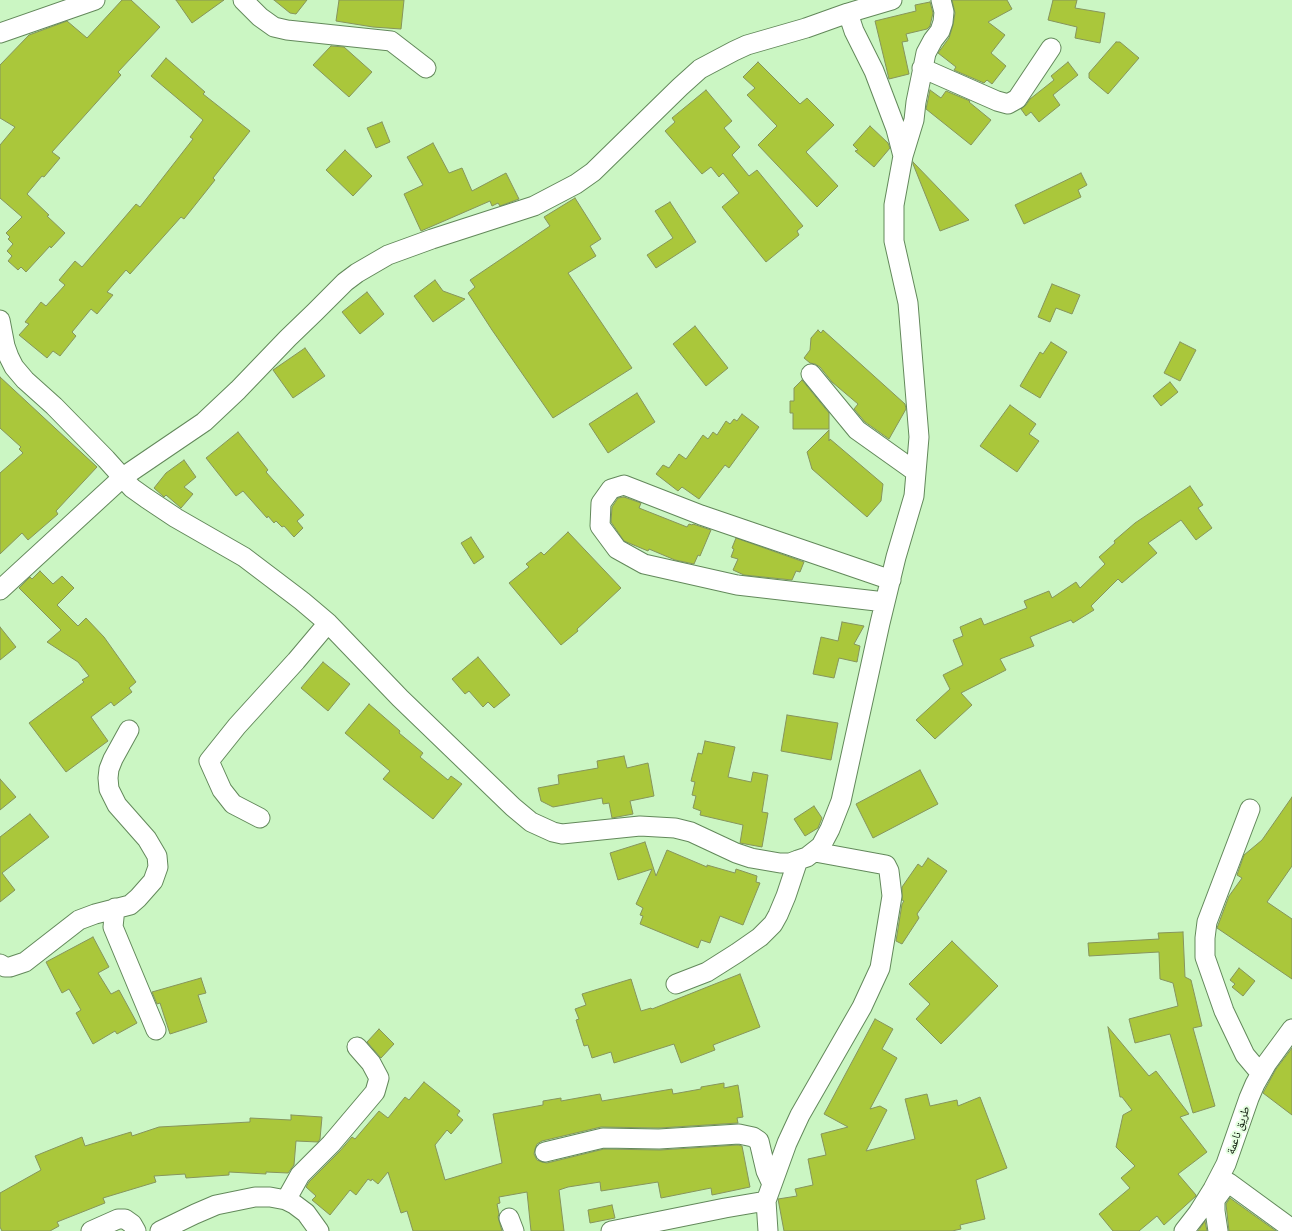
<!DOCTYPE html>
<meta charset="utf-8">
<style>
body{margin:0}
canvas{display:block;background:#cbf6c3}
</style>
<canvas width="1292" height="1231"></canvas>
<script>
const c = document.querySelector('canvas').getContext('2d');
c.lineJoin = 'round';
function fill(path, color) {
  c.fillStyle = color;
  c.fill(path, 'evenodd');
}
function toPath(rows) {
  const path = new Path2D();
  for (const r of rows) {
    path.moveTo(r[0], r[1]);
    for (let i = 2; i < r.length; i += 2) path.lineTo(r[i], r[i + 1]);
  }
  return path;
}
function strokePath(path, color, width, dash) {
  c.strokeStyle = color;
  c.lineWidth = width;
  c.lineCap = dash ? 'butt' : 'round';
  c.setLineDash(dash || []);
  c.stroke(path);
}
function label(font, color, halo, rows, align = 'center') {
  c.font = font + ' "Exo 2","Noto Naskh Arabic",sans-serif';
  c.lineWidth = 4;
  c.setLineDash([]);
  c.textBaseline = 'middle';
  c.strokeStyle = halo;
  c.fillStyle = color;
  for (const [text, x, y, turn = 0] of rows) {
    c.save();
    c.translate(x, y);
    c.rotate((+turn || 0) * Math.PI / 180);
    c.textAlign = isNaN(turn) ? turn : align;
    if (halo) c.strokeText(text, 0, 0);
    c.fillText(text, 0, 0);
    c.restore();
  }
}
const building = toPath([
 [122,0,131,0,160,27,118,72,121,75,52,152,60,158,44,177,42,176,27,194,49,215,47,216,65,233,51,248,50,246,26,272,21,267,18,270,8,261,12,256,7,251,13,244,8,239,10,237,6,233,22,217,0,198,0,145,15,127,0,118,0,65,29,35,67,21,87,38,122,0],
 [176,0,224,0,192,23,176,0],
 [274,0,307,0,296,14,290,13,274,0],
 [339,0,404,0,401,29,373,27,336,21,339,0],
 [952,0,1007,0,1012,9,988,22,1005,35,991,53,1006,66,992,84,987,80,984,83,956,71,954,70,956,67,938,53,949,38,953,25,955,13,952,0],
 [1053,0,1077,0,1075,8,1105,13,1100,43,1075,38,1077,27,1048,20,1053,0],
 [930,2,933,13,930,26,927,29,906,34,908,41,902,42,909,74,889,79,875,21,916,11,915,5,930,2],
 [1116,42,1120,42,1139,58,1108,94,1089,78,1089,73,1116,42],
 [331,46,344,47,372,72,349,97,313,65,331,46],
 [166,58,205,92,203,94,250,131,213,178,215,180,184,219,181,217,130,274,126,270,107,292,113,295,97,314,91,309,72,332,76,336,60,356,53,351,47,358,19,335,29,324,25,322,41,302,46,306,65,285,59,280,75,261,82,267,136,204,140,207,193,139,190,137,203,120,151,76,166,58],
 [758,62,800,104,807,98,834,125,806,152,838,186,817,207,758,145,777,126,747,95,755,88,743,77,758,62],
 [1068,62,1078,75,1053,95,1060,105,1039,122,1031,112,1026,116,1021,109,1026,105,1030,99,1054,80,1051,76,1068,62],
 [706,90,732,121,724,128,740,147,732,155,749,176,757,170,803,226,797,231,799,235,766,262,722,207,739,193,723,173,719,177,711,167,702,174,665,131,675,122,672,118,706,90],
 [930,90,941,98,946,91,970,101,969,102,991,120,971,145,926,109,930,90],
 [382,122,390,142,376,148,367,128,382,122],
 [870,126,888,143,890,148,874,167,855,151,858,150,853,145,870,126],
 [433,143,449,173,462,168,472,191,506,173,519,199,500,206,498,203,492,206,490,201,421,231,404,194,423,185,407,157,433,143],
 [345,150,372,176,353,196,326,170,345,150],
 [913,162,969,220,940,231,913,164,913,162],
 [1081,173,1087,185,1078,190,1081,197,1024,224,1015,205,1081,173],
 [575,198,601,239,590,246,596,256,568,273,632,368,553,418,492,330,468,293,475,287,470,280,550,226,544,217,575,198],
 [670,202,696,242,656,268,647,255,673,238,655,211,670,202],
 [435,280,443,291,465,299,433,322,414,296,435,280],
 [1052,284,1080,295,1072,314,1056,308,1050,322,1038,317,1052,284],
 [367,292,384,314,360,334,342,312,367,292],
 [695,326,728,368,706,386,673,344,695,326],
 [818,330,821,333,823,330,905,404,906,409,889,439,865,422,854,409,858,404,832,382,820,367,815,364,810,363,804,358,810,350,811,338,818,330],
 [1051,342,1067,352,1040,398,1020,386,1040,352,1043,354,1051,342],
 [1180,342,1196,350,1180,381,1164,373,1180,342],
 [305,348,325,376,293,398,273,370,305,348],
 [0,377,97,467,56,511,58,514,28,540,22,533,0,554,0,473,23,453,19,449,21,447,0,428,0,377],
 [802,380,829,413,829,429,793,429,793,413,790,413,790,401,794,401,794,388,802,380],
 [1170,382,1178,392,1161,406,1153,396,1170,382],
 [637,393,655,422,608,453,589,424,637,393],
 [1010,405,1036,424,1029,434,1039,441,1017,472,980,446,1010,405],
 [742,414,759,427,729,468,725,465,699,499,682,487,678,491,656,474,663,465,669,468,679,454,686,459,703,435,708,439,713,432,717,435,726,421,730,424,734,419,737,421,742,414],
 [829,430,829,441,830,439,883,484,881,501,867,517,812,469,807,452,829,430],
 [238,432,268,470,266,472,304,515,297,521,303,528,294,537,284,526,282,527,276,521,274,523,268,516,267,518,243,491,236,496,206,458,238,432],
 [184,460,196,477,184,487,193,494,181,508,166,495,164,497,154,488,166,473,184,460],
 [1190,486,1203,505,1198,508,1212,528,1196,540,1181,520,1148,543,1157,553,1122,583,1118,579,1091,606,1094,610,1073,623,1071,620,1030,637,1034,646,1000,659,1006,670,961,693,972,705,935,739,916,720,950,689,943,675,963,665,953,640,963,636,960,627,981,618,984,625,1027,608,1024,601,1049,591,1052,598,1076,582,1080,588,1105,564,1099,557,1115,543,1114,541,1135,523,1190,486],
 [624,497,641,503,639,508,687,527,689,524,692,525,693,524,711,530,700,556,698,555,694,564,675,560,649,549,648,551,624,541,611,522,612,507,618,498,624,497],
 [568,532,621,588,577,629,578,631,561,645,509,583,529,567,526,564,541,552,544,555,568,532],
 [471,537,484,557,474,564,461,543,471,537],
 [736,538,804,562,800,572,796,571,792,580,744,575,733,570,738,559,731,557,734,549,732,548,736,538],
 [40,571,53,584,62,576,74,588,57,605,78,626,86,618,104,637,136,682,129,688,132,692,114,706,111,702,91,717,108,741,66,772,29,723,84,682,82,680,89,676,78,662,47,642,61,630,19,588,30,577,32,579,40,571],
 [842,622,864,626,854,644,860,646,857,662,839,658,834,678,813,674,821,637,838,641,842,622],
 [0,627,16,647,0,660,0,627],
 [478,657,510,695,494,708,488,702,483,707,469,691,465,694,452,679,478,657],
 [323,662,350,684,328,711,301,688,323,662],
 [369,704,400,731,399,733,423,753,420,757,448,780,451,776,462,784,433,819,383,779,390,771,345,733,369,704],
 [787,715,838,723,831,760,781,751,787,715],
 [705,741,735,747,728,777,751,782,753,772,768,775,762,812,768,813,762,847,740,843,743,825,700,815,701,811,693,808,696,796,692,795,695,782,691,781,698,753,702,754,705,741],
 [624,756,627,768,648,763,654,796,630,801,633,814,612,818,609,803,603,804,602,798,553,807,541,801,538,788,559,784,558,775,598,768,597,761,624,756],
 [920,770,938,804,873,838,856,804,920,770],
 [0,779,16,797,0,810,0,779],
 [1292,797,1292,866,1267,902,1292,919,1292,979,1217,928,1229,896,1242,878,1237,875,1244,855,1262,840,1292,797],
 [814,806,822,818,818,828,805,836,794,819,814,806],
 [30,814,49,837,2,873,15,890,0,902,0,837,30,814],
 [645,842,656,876,667,850,707,867,707,865,735,873,736,869,757,876,756,882,760,883,743,925,720,916,710,943,701,940,698,948,640,924,643,916,640,915,643,908,636,904,652,869,618,880,610,853,645,842],
 [928,858,947,871,917,914,919,918,902,944,896,941,902,904,904,901,902,900,902,887,918,864,922,867,928,858],
 [1183,932,1185,977,1191,980,1202,1026,1193,1028,1215,1106,1193,1113,1170,1034,1135,1043,1129,1019,1178,1006,1173,983,1160,979,1159,952,1089,956,1088,943,1159,939,1158,933,1183,932],
 [93,937,109,967,98,973,111,994,119,990,137,1023,117,1034,115,1031,93,1044,76,1013,81,1010,69,989,62,993,46,962,93,937],
 [952,941,998,986,941,1044,916,1019,930,1004,909,984,952,941],
 [1239,968,1255,981,1243,996,1232,987,1235,984,1230,980,1239,968],
 [740,974,760,1027,713,1045,715,1050,681,1063,674,1044,614,1063,611,1052,592,1058,588,1045,584,1046,576,1020,579,1019,575,1009,586,1005,582,994,631,979,641,1011,651,1008,652,1009,740,974],
 [201,978,206,993,198,995,207,1022,170,1034,160,1003,157,1004,152,992,201,978],
 [875,1019,893,1029,882,1049,897,1058,870,1109,880,1106,887,1110,866,1151,915,1139,905,1099,927,1094,930,1106,957,1100,958,1106,980,1097,1007,1168,976,1180,985,1219,960,1225,961,1229,952,1231,784,1231,778,1199,797,1196,795,1189,813,1185,808,1159,826,1155,821,1134,848,1127,824,1114,875,1019],
 [1108,1027,1149,1076,1156,1071,1189,1114,1180,1117,1207,1152,1178,1174,1196,1195,1196,1196,1164,1225,1157,1216,1139,1231,1113,1231,1099,1214,1130,1188,1121,1178,1135,1166,1116,1147,1123,1115,1132,1110,1122,1097,1120,1097,1108,1027],
 [379,1029,394,1044,381,1058,367,1042,379,1029],
 [1292,1048,1292,1115,1263,1093,1276,1069,1292,1048],
 [424,1082,460,1111,457,1115,463,1120,451,1134,447,1130,435,1145,445,1180,502,1163,493,1114,543,1105,543,1101,561,1098,561,1101,600,1094,602,1101,672,1089,673,1094,701,1089,701,1087,724,1083,724,1088,738,1085,743,1117,737,1118,738,1123,659,1128,601,1127,542,1141,537,1144,535,1149,534,1154,537,1160,542,1162,547,1163,604,1149,660,1150,738,1145,742,1146,750,1187,712,1195,711,1188,661,1198,658,1182,601,1191,600,1182,568,1187,559,1190,564,1231,531,1231,527,1192,499,1197,500,1203,497,1204,499,1214,498,1217,502,1231,413,1231,407,1211,401,1213,388,1172,378,1184,372,1179,371,1181,368,1179,356,1195,350,1190,330,1215,312,1200,316,1196,306,1187,309,1182,339,1152,352,1137,355,1139,379,1111,388,1118,405,1097,409,1100,424,1082],
 [291,1115,322,1117,320,1139,318,1142,296,1141,294,1165,288,1173,266,1172,266,1174,229,1172,229,1175,186,1178,185,1174,154,1176,156,1182,103,1198,105,1203,57,1222,59,1226,50,1231,2,1231,0,1227,0,1193,41,1170,35,1156,82,1137,85,1146,131,1132,132,1136,159,1127,250,1122,250,1118,291,1120,291,1115],
 [1230,1198,1276,1231,1229,1231,1226,1204,1230,1198],
 [612,1205,615,1218,590,1223,588,1210,612,1205],
 [1205,1221,1207,1231,1198,1231,1205,1221]
]);
fill(building, '#aac73b');
strokePath(building, '#86955c', 1);
const minor = toPath([
 [243,0,260,17,274,27,287,30,391,41,426,68],
 [0,33,95,0],
 [922,68,997,101,1008,104,1017,99,1051,48],
 [903,156,914,120,916,102,926,53,933,40,940,31,943,22,944,12,941,0],
 [0,320,5,346,9,357,14,367,25,380,54,406,106,459,132,488,146,498,176,518,244,557,302,601,328,623,400,698,513,807,531,822,553,832,562,834,640,826,675,828,691,832,736,853,751,858,780,863,790,863,798,860,807,857,821,846,830,829,841,801,880,623,896,557,914,496,919,437,908,303,894,241,894,205,903,156,896,129,874,71,854,31,848,13],
 [811,374,857,430,916,472],
 [0,590,123,477,204,422,238,390,288,338,315,312,345,282,357,273,388,255,432,239,534,206,576,184,593,172,680,87,700,69,734,51,747,45,806,28,848,13,892,0],
 [885,602,737,585,644,564,617,549,600,526,601,503,611,489,624,485,701,515,891,580],
 [1250,809,1207,922,1205,938,1205,957,1224,1011,1245,1055,1261,1074],
 [260,818,233,804,222,790,209,761,237,726,296,661,328,623],
 [115,908,113,927,156,1030],
 [0,964,5,967,10,967,25,962,79,920,95,914,130,905,138,898,153,881,158,867,157,856,147,839,117,805,109,789,108,778,109,769,113,759,129,730],
 [676,984,707,972,737,953,760,937,773,924,778,915,786,896,798,860],
 [545,1152,603,1138,659,1139,739,1134,753,1137,759,1141,766,1171,772,1184],
 [1219,1178,1229,1183,1292,1229],
 [286,1200,300,1175,331,1144,375,1092,379,1078,371,1063,357,1047],
 [509,1218,514,1231],
 [91,1231,118,1219,125,1219,132,1224,136,1231],
 [160,1231,195,1214,216,1205,255,1197,270,1197,286,1200,294,1204,306,1213,319,1231],
 [611,1231,725,1208,766,1201],
 [768,1231,766,1201,787,1143,800,1115,862,1007,880,968,892,896,889,871,886,865,815,852],
 [1184,1231,1198,1213,1213,1189,1226,1164,1249,1098,1255,1084,1267,1063,1292,1029],
 [1218,1231,1215,1211,1215,1200,1223,1189]
]);
strokePath(minor, '#63895b', 21);
strokePath(minor, '#fff', 19);
label('12px', '#041102', '#e4fedf', [
 ["طريق ناعمة",1238,1130,-71]
]);
</script>
